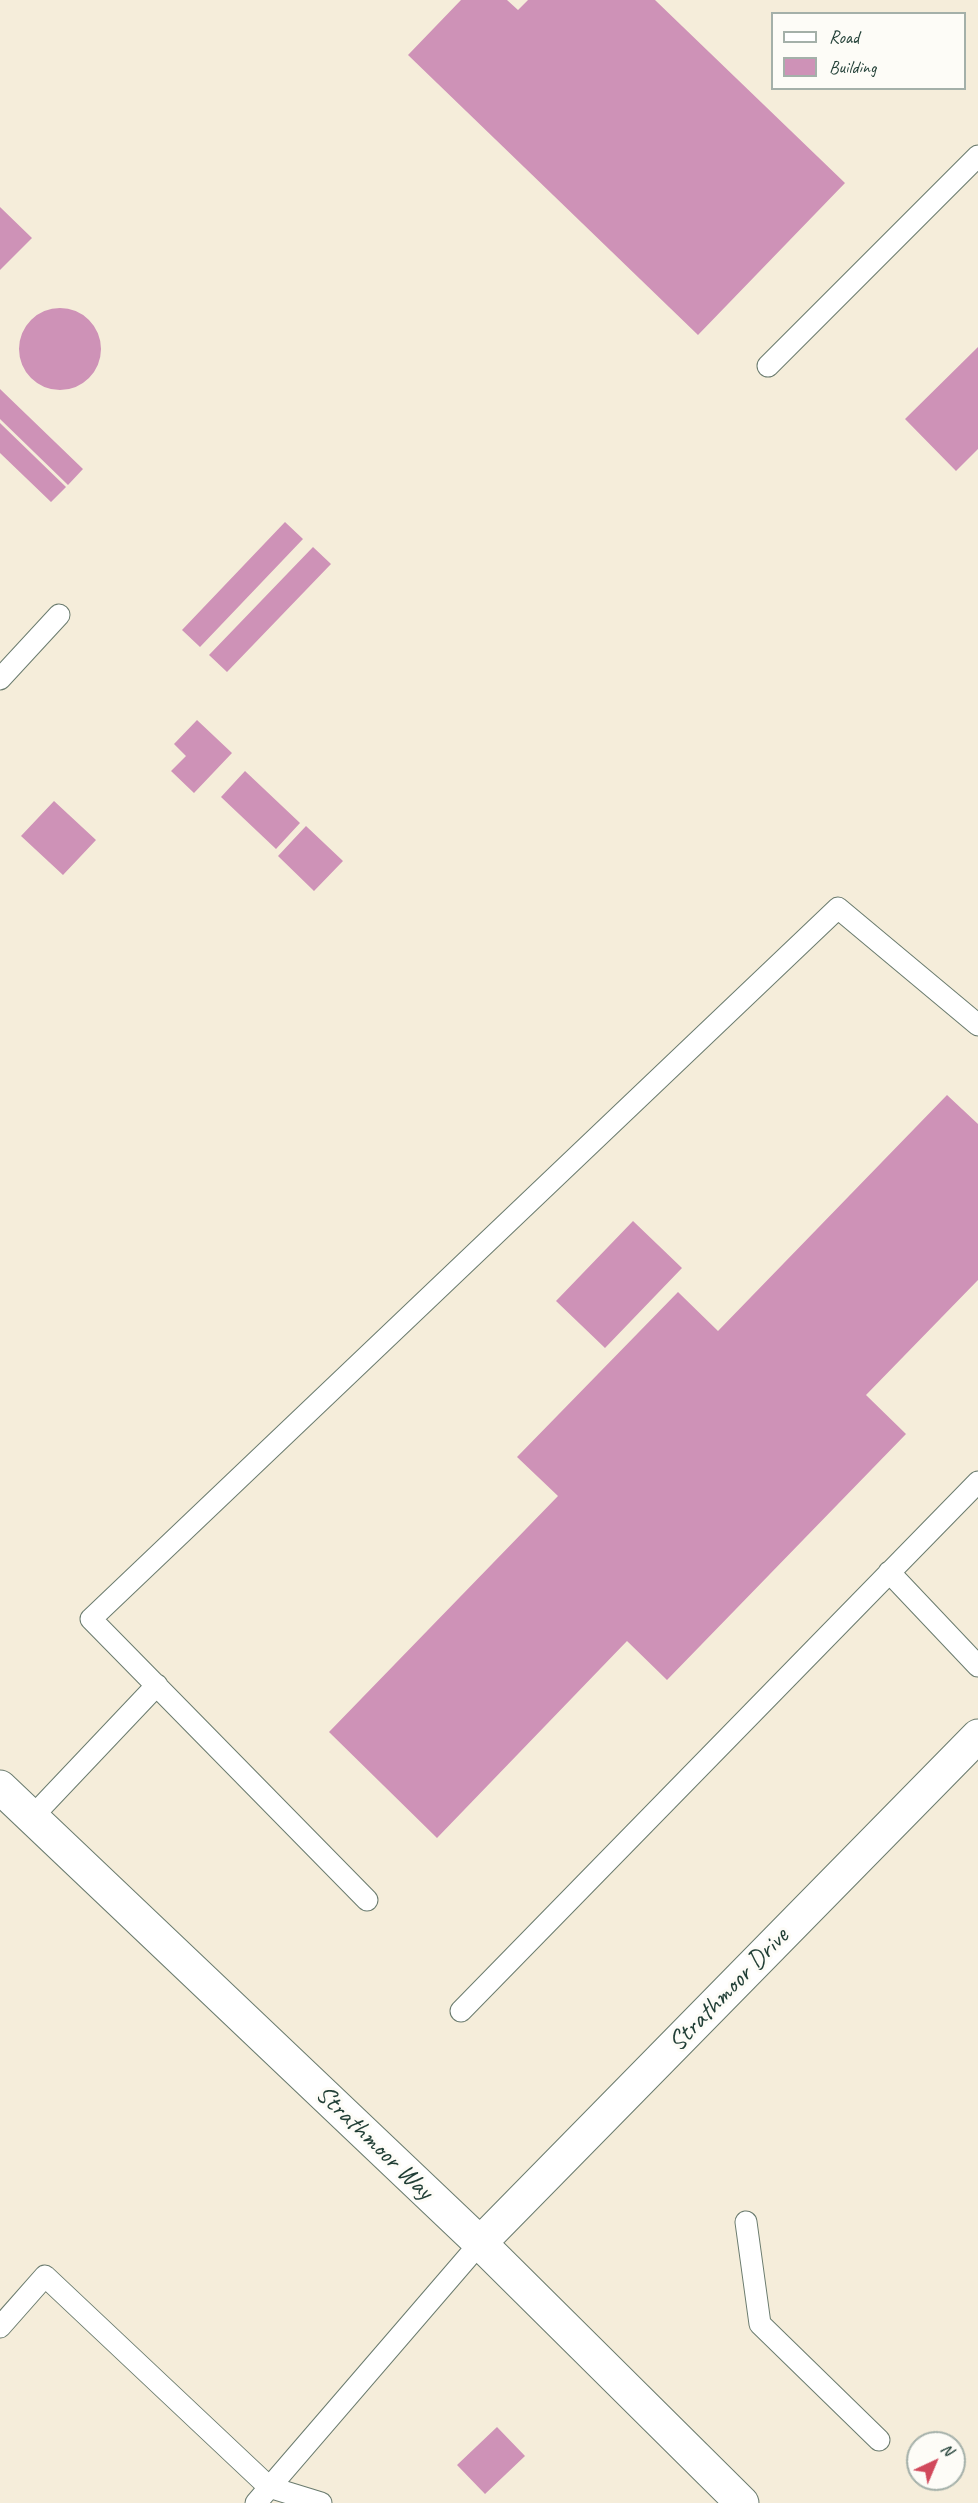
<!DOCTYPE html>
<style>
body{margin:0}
#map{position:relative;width:978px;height:2503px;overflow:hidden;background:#f5edda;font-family:Caveat,sans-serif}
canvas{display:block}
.legend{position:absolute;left:771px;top:12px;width:195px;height:78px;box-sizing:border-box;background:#fdfcf7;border:2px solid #a4b0a9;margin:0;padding:8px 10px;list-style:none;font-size:18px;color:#1f3d34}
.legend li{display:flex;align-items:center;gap:12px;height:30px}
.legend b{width:30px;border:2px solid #a4b0a9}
.north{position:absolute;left:906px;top:2431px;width:60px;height:60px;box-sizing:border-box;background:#fdfcf7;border:2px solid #a4b0a9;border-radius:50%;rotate:44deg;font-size:16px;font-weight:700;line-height:24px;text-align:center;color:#1f3d34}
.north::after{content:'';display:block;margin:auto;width:21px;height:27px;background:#d1495b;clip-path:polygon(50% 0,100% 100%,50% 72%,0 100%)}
</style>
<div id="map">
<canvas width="978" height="2503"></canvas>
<ul class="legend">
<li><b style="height:8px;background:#fff"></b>Road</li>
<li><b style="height:16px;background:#ce92b7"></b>Building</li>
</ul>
<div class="north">N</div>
</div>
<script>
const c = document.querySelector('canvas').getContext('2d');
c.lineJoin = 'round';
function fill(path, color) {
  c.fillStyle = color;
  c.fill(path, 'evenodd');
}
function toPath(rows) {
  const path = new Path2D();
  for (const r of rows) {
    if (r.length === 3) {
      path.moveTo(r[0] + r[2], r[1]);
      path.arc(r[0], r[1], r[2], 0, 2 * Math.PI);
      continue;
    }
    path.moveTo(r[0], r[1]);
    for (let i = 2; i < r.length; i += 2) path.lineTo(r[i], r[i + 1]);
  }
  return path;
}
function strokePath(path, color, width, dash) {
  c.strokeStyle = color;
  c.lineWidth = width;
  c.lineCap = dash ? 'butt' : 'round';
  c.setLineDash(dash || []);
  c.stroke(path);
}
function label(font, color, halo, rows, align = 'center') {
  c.font = font + ' Caveat,sans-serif';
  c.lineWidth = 6;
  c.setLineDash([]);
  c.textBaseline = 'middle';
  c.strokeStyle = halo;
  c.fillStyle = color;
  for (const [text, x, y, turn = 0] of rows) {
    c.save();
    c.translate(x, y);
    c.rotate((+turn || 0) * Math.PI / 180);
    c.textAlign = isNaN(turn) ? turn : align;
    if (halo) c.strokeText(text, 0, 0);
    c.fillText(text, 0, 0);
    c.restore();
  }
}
fill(toPath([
 [461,0,507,0,518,10,528,0,655,0,845,183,698,335,408,55],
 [0,207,32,238,0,270],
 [60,349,41],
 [978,347,978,449,956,471,905,419],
 [0,389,83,469,68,485,0,419],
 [0,423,66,487,51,502,0,453],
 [285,522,303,539,200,647,182,630],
 [313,547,331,564,227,672,209,655],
 [197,720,232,753,194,793,171,771,186,756,174,744],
 [245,771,300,823,276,849,221,797],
 [54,801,96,840,63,875,21,836],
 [306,826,343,861,314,891,278,856],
 [947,1095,978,1124,978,1280,866,1395,906,1434,667,1680,627,1641,437,1838,329,1732,558,1496,517,1457,678,1292,718,1331],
 [633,1221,682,1268,605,1348,556,1301],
 [497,2427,525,2456,485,2494,457,2465]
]), '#ce92b7');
const lane = toPath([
 [768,366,978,156],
 [0,679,59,615],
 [889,1572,978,1666],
 [32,1817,157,1685],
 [367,1900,91,1619,838,908,978,1025],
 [461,2011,978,1482],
 [746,2222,760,2324,879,2440],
 [0,2327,45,2276,269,2487,321,2503],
 [256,2503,480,2243]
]);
const street = toPath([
 [0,1787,480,2243,742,2503],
 [480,2243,978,1736]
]);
strokePath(lane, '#6a7b6e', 23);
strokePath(street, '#6a7b6e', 35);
strokePath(lane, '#fff', 21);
strokePath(street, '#fff', 33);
label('26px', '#1f3d34', '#fdfcf7', [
 ["Strathmoor Drive",729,1990,-46],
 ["Strathmoor Way",374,2143,44]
]);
</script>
